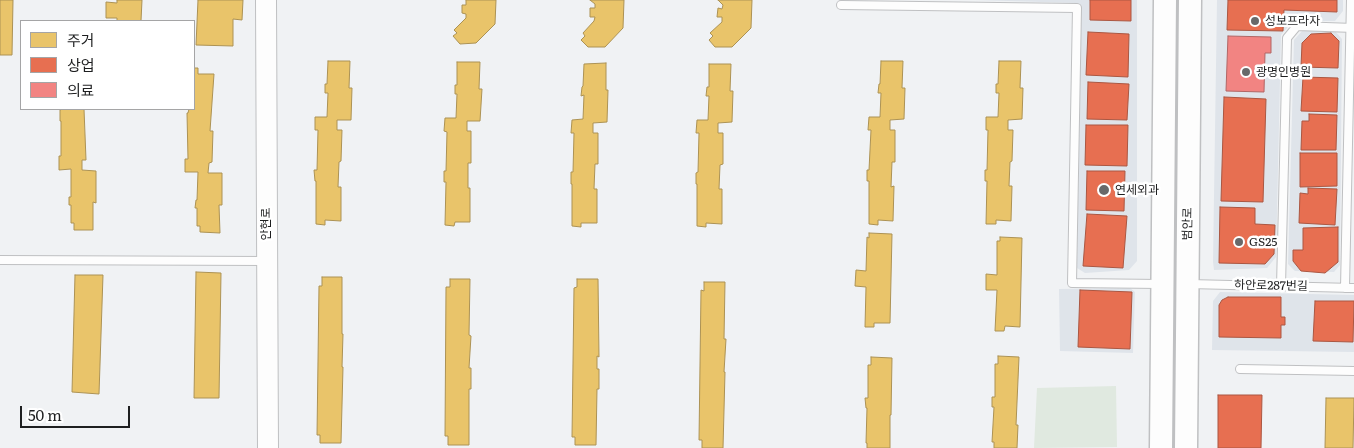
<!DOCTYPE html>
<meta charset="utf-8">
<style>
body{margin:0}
#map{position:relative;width:1354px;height:448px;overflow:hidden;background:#f0f2f4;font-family:Literata,"Noto Sans KR",serif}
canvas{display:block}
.legend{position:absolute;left:20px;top:20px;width:175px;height:90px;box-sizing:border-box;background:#fff;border:1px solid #a5a5a6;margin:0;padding:6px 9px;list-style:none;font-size:15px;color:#1e1f20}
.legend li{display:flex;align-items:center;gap:10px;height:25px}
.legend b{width:25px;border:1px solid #a5a5a6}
.scale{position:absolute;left:20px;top:406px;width:110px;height:22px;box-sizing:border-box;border:2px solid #1e1f20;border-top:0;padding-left:6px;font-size:15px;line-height:18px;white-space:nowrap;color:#1e1f20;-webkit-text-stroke:4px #fff;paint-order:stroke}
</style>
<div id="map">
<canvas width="1354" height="448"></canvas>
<ul class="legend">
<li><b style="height:14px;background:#e9c46a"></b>주거</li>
<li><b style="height:14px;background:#e76f51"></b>상업</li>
<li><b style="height:14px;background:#f28482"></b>의료</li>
</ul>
<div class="scale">50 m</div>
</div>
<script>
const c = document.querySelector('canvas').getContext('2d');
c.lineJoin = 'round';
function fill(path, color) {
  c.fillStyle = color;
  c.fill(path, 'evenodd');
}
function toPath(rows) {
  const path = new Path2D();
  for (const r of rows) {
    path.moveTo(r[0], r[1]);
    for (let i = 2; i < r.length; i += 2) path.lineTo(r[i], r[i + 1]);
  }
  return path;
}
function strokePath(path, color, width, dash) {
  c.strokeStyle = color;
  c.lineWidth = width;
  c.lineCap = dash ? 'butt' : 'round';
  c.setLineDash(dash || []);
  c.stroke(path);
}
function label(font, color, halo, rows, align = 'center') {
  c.font = font + ' Literata,"Noto Sans KR",serif';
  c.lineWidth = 5;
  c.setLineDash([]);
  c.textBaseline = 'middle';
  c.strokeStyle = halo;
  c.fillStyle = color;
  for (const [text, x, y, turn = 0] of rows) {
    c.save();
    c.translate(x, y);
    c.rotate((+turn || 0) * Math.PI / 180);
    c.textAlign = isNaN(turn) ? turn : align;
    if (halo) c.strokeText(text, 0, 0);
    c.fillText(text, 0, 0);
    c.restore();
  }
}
fill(toPath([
 [975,0,1137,0,1137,261,1129,270,1085,273,1077,268,1081,8,1075,3],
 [1217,0,1343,0,1343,11,1335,21,1293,21,1281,35,1276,257,1267,268,1214,270,1213,262],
 [1302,31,1335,31,1342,39,1340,265,1334,272,1295,271,1288,264,1294,40],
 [1130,288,1135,292,1133,353,1060,351,1059,289],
 [1220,292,1354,295,1354,352,1212,350,1213,301]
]), '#dfe4ea');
fill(toPath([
 [1116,386,1117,447,1034,448,1037,388]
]), '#e0e9e0');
const homes = toPath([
 [0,0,13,0,12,55,0,55,0,0],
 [117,0,142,0,141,21,117,21,117,18,106,18,106,2,117,3,117,0],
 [198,0,243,0,242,20,233,19,233,46,196,45,198,0],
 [466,0,496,0,495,24,476,43,460,44,453,36,457,33,454,30,466,18,466,14,462,13,462,5,466,5,466,0],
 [590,0,624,0,623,28,605,47,588,47,581,40,585,36,583,33,594,21,595,17,590,17,590,8,595,8,595,4,590,0],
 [718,0,752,0,751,28,732,47,715,47,709,40,713,36,710,33,722,22,722,17,717,17,718,8,722,9,723,5,718,0],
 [328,61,350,61,349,88,352,88,351,120,337,120,337,130,342,130,341,161,339,162,338,187,341,187,341,221,325,220,325,225,316,224,316,181,315,181,314,170,317,170,318,130,315,130,315,117,327,117,328,93,325,93,325,84,327,84,328,61],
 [881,61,903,61,902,88,905,88,904,119,890,120,890,130,895,130,895,162,892,162,891,187,894,186,893,221,878,220,878,225,869,224,869,181,867,181,867,170,869,170,871,130,868,130,869,117,880,117,881,93,878,93,879,84,880,84,881,61],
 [999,61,1021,61,1020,88,1023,88,1022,119,1008,120,1008,130,1013,130,1012,161,1010,162,1009,186,1012,186,1011,221,996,220,996,224,986,224,987,181,985,181,985,170,987,170,988,130,986,130,986,117,998,117,999,93,996,93,996,84,998,84,999,61],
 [457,62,480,62,479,89,482,89,480,121,467,121,467,131,471,131,471,163,468,163,468,188,470,188,470,222,455,222,454,226,445,225,446,182,444,182,444,171,446,171,447,132,444,131,445,118,456,118,457,94,455,94,455,85,457,85,457,62],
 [606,63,606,90,608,90,607,122,593,123,593,133,598,133,598,164,595,164,594,189,597,189,597,223,581,223,581,227,572,226,572,184,571,184,571,172,573,172,574,133,571,133,572,120,583,119,584,95,581,96,582,87,583,86,584,64,606,63],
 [709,64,731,64,730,91,733,91,732,122,718,123,718,133,723,133,723,164,720,165,719,189,722,189,722,224,706,223,706,227,697,226,697,184,696,184,696,173,698,172,699,133,696,133,697,120,708,120,709,96,706,96,707,87,709,87,709,64],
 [194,68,198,68,198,74,214,74,210,131,213,131,212,162,209,163,208,173,222,173,222,205,219,205,220,233,200,232,200,226,197,226,197,208,195,208,196,200,197,200,198,172,185,172,185,159,188,159,187,113,188,113,189,109,194,109,194,68],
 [62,109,84,109,86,160,82,160,82,170,96,171,96,203,93,202,93,230,74,230,74,223,71,223,71,205,69,205,69,197,71,197,71,169,59,170,59,156,61,156,61,121,60,121,60,110,62,109],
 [869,233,892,234,890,323,874,323,874,327,865,327,866,287,855,286,856,270,866,271,867,237,869,238,869,233],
 [1000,237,1022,238,1020,327,1005,326,1004,331,995,331,997,290,986,290,986,274,997,275,997,241,1000,241,1000,237],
 [196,272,221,273,219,398,194,398,196,272],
 [75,275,103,275,99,394,72,392,75,275],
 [322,277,342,277,342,334,343,334,342,367,343,367,341,443,320,443,320,435,317,435,319,286,322,286,322,277],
 [450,279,470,279,469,335,471,336,469,368,471,368,471,389,469,389,469,445,448,445,448,436,445,436,446,287,450,287,450,279],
 [577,279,598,279,599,357,597,356,597,369,599,369,599,389,597,389,596,445,575,445,575,437,572,437,574,288,577,287,577,279],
 [704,282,725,282,724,339,726,339,724,372,725,372,723,448,702,448,702,440,699,440,701,290,704,291,704,282],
 [998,356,1019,357,1016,425,1018,425,1017,448,994,448,994,442,992,442,994,407,992,407,992,397,995,397,995,364,998,364,998,356],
 [871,357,892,358,891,415,890,415,890,448,867,448,867,443,866,443,867,408,866,408,865,398,868,398,868,365,871,365,871,357],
 [1326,398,1354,398,1353,448,1325,448,1326,398]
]);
fill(homes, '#e9c46a');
strokePath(homes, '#ac9254', 1);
const shops = toPath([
 [1090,0,1131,0,1131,21,1090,20,1090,0],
 [1228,0,1337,0,1337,12,1284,10,1283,31,1227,30,1228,0],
 [1088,32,1129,34,1128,77,1086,75,1088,32],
 [1331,33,1339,41,1338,68,1301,67,1302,43,1311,34,1331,33],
 [1303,77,1338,78,1337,112,1301,111,1303,77],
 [1088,82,1129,84,1127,120,1087,119,1088,82],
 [1224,97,1266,99,1263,202,1221,201,1224,97],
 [1309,114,1337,115,1336,150,1301,150,1302,121,1309,121,1309,114],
 [1086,125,1128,125,1127,166,1085,165,1086,125],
 [1300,153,1337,153,1337,186,1300,187,1300,153],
 [1087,171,1125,171,1124,211,1086,210,1087,171],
 [1308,188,1337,189,1335,225,1299,223,1300,193,1308,194,1308,188],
 [1220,207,1255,208,1255,224,1275,225,1274,254,1265,264,1219,263,1220,207],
 [1087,214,1127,216,1123,268,1083,266,1087,214],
 [1338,227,1338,262,1325,273,1301,271,1293,261,1293,250,1303,250,1303,228,1338,227],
 [1080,290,1132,292,1130,349,1078,347,1080,290],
 [1228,297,1281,297,1281,317,1285,317,1285,325,1281,325,1281,338,1219,337,1219,305,1222,300,1228,297],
 [1315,301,1354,301,1353,342,1313,341,1315,301],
 [1218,395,1262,395,1261,448,1218,448,1218,395]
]);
fill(shops, '#e76f51');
strokePath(shops, '#ab5742', 1);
const health = toPath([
 [1228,36,1271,37,1271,53,1265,53,1264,92,1226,91,1228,36]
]);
fill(health, '#f28482');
strokePath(health, '#b26665', 1);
const service = toPath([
 [841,5,1077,8,1072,283,1160,284],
 [0,260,267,261],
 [1189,284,1354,288],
 [1281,286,1287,38,1297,26,1354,28],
 [1345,288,1351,0],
 [1240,369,1354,371]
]);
const tertiary = toPath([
 [266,0,268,448]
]);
const secondary = toPath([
 [1161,448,1165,0],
 [1186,448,1190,0]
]);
strokePath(service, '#bfc0c2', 10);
strokePath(tertiary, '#bfc0c2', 22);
strokePath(secondary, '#bfc0c2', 25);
strokePath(service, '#fdfdfd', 8);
strokePath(tertiary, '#fdfdfd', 20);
strokePath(secondary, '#fdfdfd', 22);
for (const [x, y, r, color] of [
 [1255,21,5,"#68696a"],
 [1246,72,5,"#68696a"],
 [1104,190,6,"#68696a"],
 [1239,242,5,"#68696a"]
]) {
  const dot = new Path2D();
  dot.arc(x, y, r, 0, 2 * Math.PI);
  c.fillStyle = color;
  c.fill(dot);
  strokePath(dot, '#fff', 2);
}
label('12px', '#1e1f20', '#fff', [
 ["성보프라자",1265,21],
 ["광명인병원",1256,72],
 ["연세외과",1115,190],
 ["GS25",1249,242]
], 'left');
label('12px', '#1e1f20', '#fff', [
 ["안현로",266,224,-90],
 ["범안로",1188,224,-89],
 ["하안로287번길",1271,286,1]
]);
</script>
